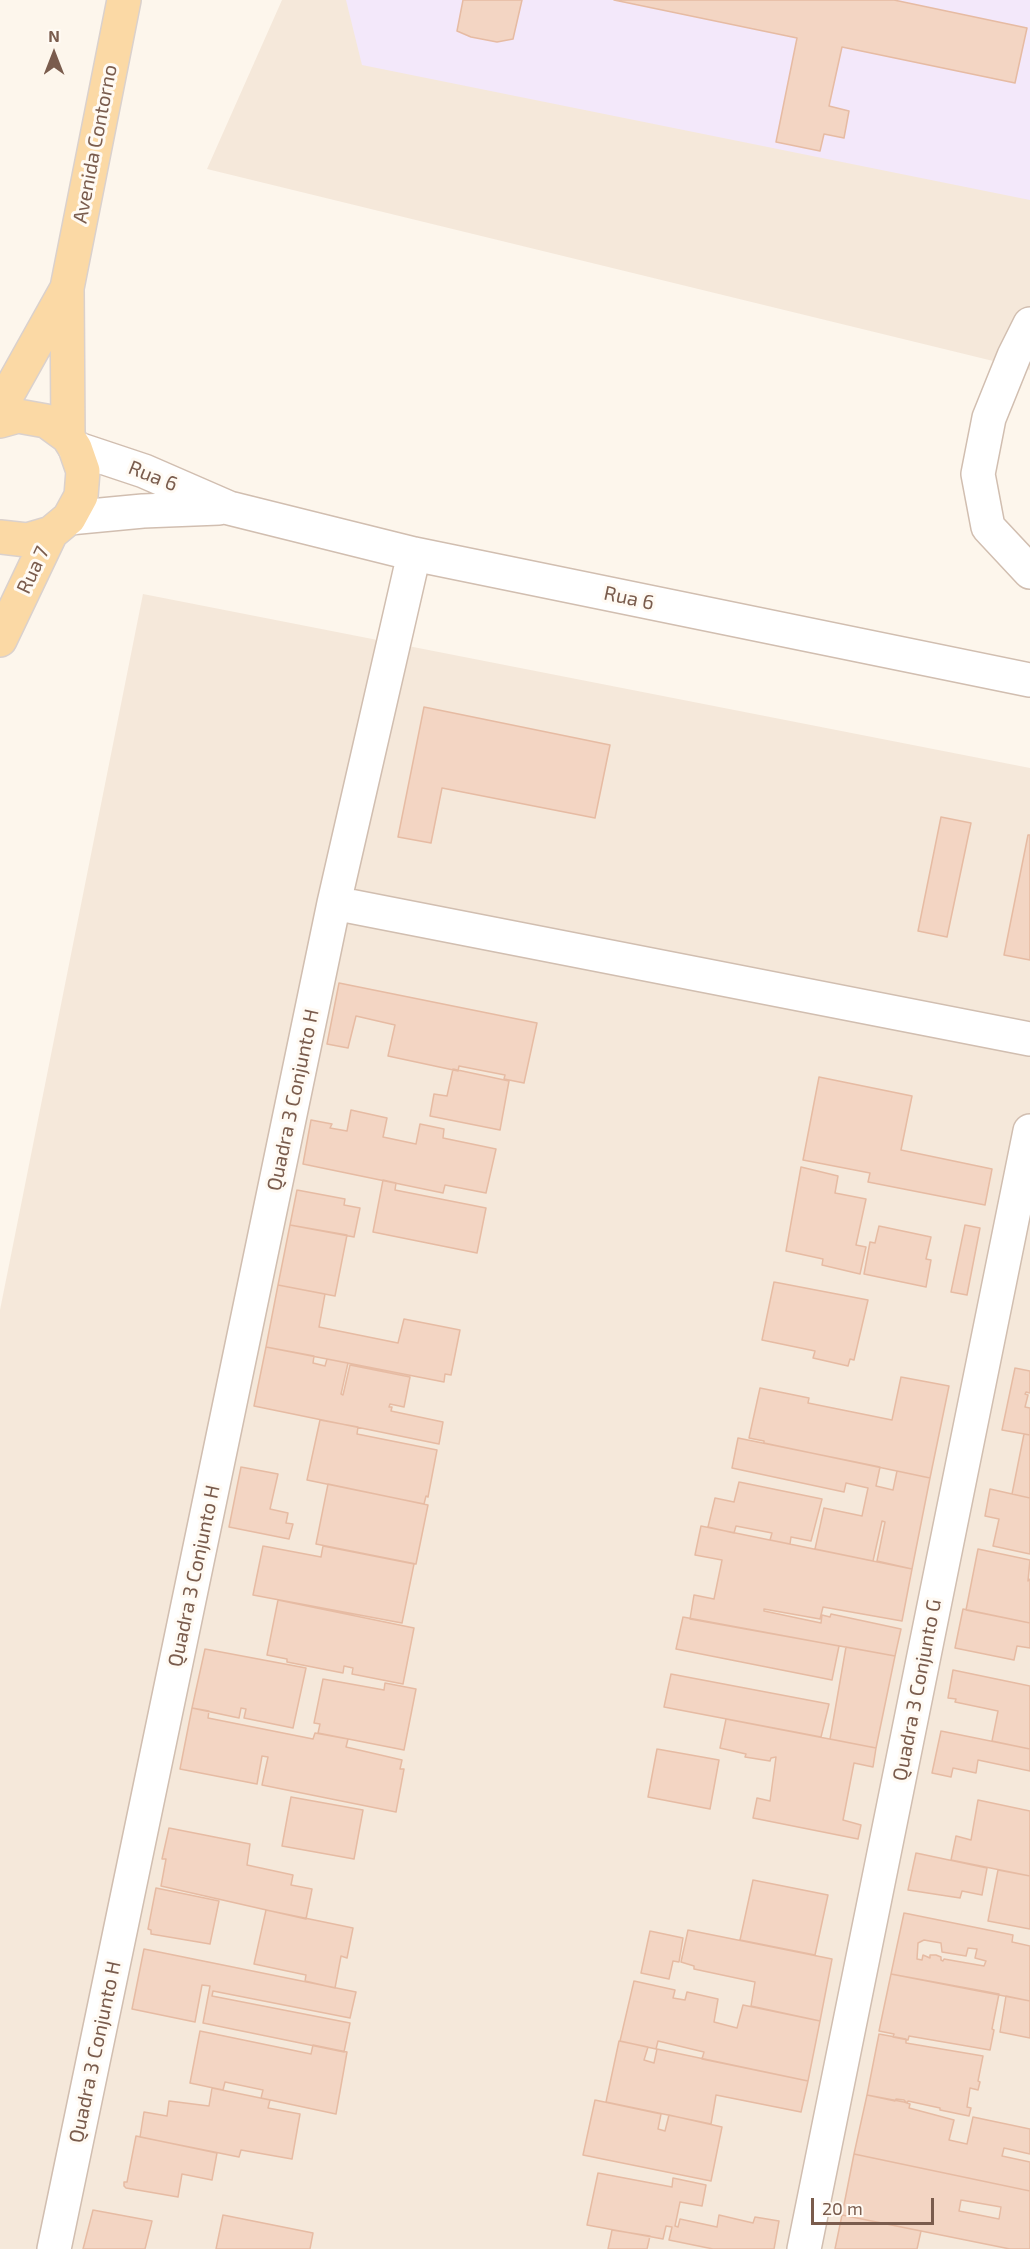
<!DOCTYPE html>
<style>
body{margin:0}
#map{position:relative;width:1030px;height:2249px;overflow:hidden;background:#fdf6ec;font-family:"Exo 2",sans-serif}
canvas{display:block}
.north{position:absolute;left:24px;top:24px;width:60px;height:60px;-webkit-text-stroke:4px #fffaf3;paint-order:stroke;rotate:0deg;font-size:16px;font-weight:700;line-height:24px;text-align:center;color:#7a5c4d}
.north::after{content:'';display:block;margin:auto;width:21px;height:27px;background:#7a5c4d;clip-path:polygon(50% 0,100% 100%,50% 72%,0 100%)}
.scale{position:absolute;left:811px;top:2198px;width:123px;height:27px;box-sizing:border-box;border:3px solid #7a5c4d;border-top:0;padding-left:8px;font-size:18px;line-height:21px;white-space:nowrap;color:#7a5c4d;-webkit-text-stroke:4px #fffaf3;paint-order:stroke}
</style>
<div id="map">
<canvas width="1030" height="2249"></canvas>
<div class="north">N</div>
<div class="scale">20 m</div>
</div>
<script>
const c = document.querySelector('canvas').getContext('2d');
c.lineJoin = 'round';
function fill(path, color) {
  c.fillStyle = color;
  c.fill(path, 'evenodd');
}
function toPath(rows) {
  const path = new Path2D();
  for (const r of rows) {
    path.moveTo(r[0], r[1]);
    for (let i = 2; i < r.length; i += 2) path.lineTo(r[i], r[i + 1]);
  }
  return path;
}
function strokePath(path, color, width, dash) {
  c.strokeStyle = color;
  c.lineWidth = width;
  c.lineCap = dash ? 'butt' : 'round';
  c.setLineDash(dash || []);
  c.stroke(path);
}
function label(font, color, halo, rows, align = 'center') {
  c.font = font + ' "Exo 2",sans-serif';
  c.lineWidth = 6;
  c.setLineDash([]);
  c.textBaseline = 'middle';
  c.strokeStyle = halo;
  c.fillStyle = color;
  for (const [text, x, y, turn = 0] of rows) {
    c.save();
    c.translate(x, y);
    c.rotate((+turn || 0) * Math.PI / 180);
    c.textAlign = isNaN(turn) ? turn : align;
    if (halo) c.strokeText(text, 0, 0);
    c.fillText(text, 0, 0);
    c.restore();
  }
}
fill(toPath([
 [282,0,1030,0,1030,370,207,169],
 [143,594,1030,768,1030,2249,0,2249,0,1310]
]), '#f5e8da');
fill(toPath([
 [346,0,1030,0,1030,200,362,65]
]), '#f3e8fa');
const building = toPath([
 [463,0,522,0,513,39,497,42,471,37,457,31,463,0],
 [614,0,894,0,1027,28,1015,83,842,47,829,106,849,111,844,138,824,134,820,151,776,142,797,38,614,0],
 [424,707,610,745,595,818,442,788,431,843,398,837,424,707],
 [941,817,971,823,947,937,918,931,941,817],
 [1028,835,1030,835,1030,960,1004,955,1028,835],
 [339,983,537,1023,524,1083,504,1079,505,1075,459,1066,458,1071,388,1056,395,1025,356,1016,348,1048,327,1044,339,983],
 [453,1069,509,1081,500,1130,430,1116,434,1094,447,1096,453,1069],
 [819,1077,912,1096,901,1150,992,1169,985,1205,868,1182,870,1173,803,1160,819,1077],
 [351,1110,387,1118,383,1137,416,1144,420,1124,444,1129,443,1138,496,1149,486,1193,445,1185,443,1193,303,1164,311,1120,332,1124,330,1128,347,1131,351,1110],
 [801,1167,838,1176,835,1193,866,1199,856,1245,866,1247,860,1274,822,1265,823,1259,786,1251,801,1167],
 [383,1180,396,1183,395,1190,486,1208,477,1253,373,1232,383,1180],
 [297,1190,345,1199,344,1205,360,1208,354,1237,290,1225,297,1190],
 [290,1225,347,1235,335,1296,278,1285,290,1225],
 [965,1225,980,1228,967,1295,951,1292,965,1225],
 [879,1226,931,1237,926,1259,931,1260,926,1287,864,1274,870,1242,875,1243,879,1226],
 [774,1282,868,1300,854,1360,850,1359,848,1366,813,1358,815,1351,762,1340,774,1282],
 [278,1285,325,1294,319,1327,398,1343,404,1319,460,1330,451,1375,445,1374,444,1382,266,1347,278,1285],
 [266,1347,314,1356,313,1363,325,1366,327,1359,348,1363,341,1394,343,1395,350,1365,410,1377,404,1407,390,1404,389,1407,392,1407,391,1411,443,1422,439,1444,254,1406,266,1347],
 [1015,1368,1030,1371,1030,1393,1026,1392,1025,1394,1028,1395,1025,1407,1030,1408,1030,1435,1002,1430,1015,1368],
 [901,1377,949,1386,930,1478,764,1443,764,1441,749,1438,760,1388,809,1398,808,1403,892,1420,901,1377],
 [320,1420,358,1427,357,1434,437,1450,428,1497,426,1496,424,1504,307,1480,320,1420],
 [1024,1434,1030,1435,1030,1498,1012,1494,1024,1434],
 [738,1438,880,1467,876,1486,893,1490,897,1471,930,1478,912,1569,877,1561,885,1522,882,1521,873,1561,815,1549,824,1508,862,1516,868,1488,846,1483,844,1492,732,1468,738,1438],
 [241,1467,278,1474,270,1509,288,1513,286,1523,293,1524,289,1539,229,1527,241,1467],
 [739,1482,822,1499,811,1541,791,1537,790,1544,770,1540,772,1533,736,1526,734,1533,708,1527,715,1498,734,1502,739,1482],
 [328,1484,428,1505,416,1564,316,1544,328,1484],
 [990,1489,1030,1498,1030,1554,993,1546,999,1519,985,1516,990,1489],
 [701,1526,912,1569,902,1621,823,1607,820,1619,764,1609,764,1611,821,1623,822,1615,830,1617,831,1614,901,1629,895,1656,690,1619,694,1595,714,1599,722,1560,695,1555,701,1526],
 [263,1546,321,1557,323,1546,414,1564,402,1623,253,1595,263,1546],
 [978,1549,1030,1560,1028,1581,1030,1579,1030,1623,966,1610,978,1549],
 [278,1600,414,1628,403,1684,352,1674,353,1668,344,1666,343,1673,287,1662,287,1659,267,1655,278,1600],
 [963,1609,1030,1623,1030,1648,1017,1646,1014,1660,955,1648,963,1609],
 [683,1617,839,1646,832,1680,676,1649,683,1617],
 [846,1647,895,1656,876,1748,830,1739,846,1647],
 [205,1649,306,1668,293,1728,244,1718,246,1709,241,1708,239,1718,192,1708,205,1649],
 [953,1670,1030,1686,1030,1749,992,1741,998,1711,955,1702,956,1699,948,1698,953,1670],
 [671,1674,829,1704,821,1737,664,1707,671,1674],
 [323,1679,384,1690,385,1683,416,1689,404,1750,318,1733,320,1724,314,1723,323,1679],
 [192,1708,209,1711,208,1718,313,1739,315,1733,348,1739,346,1747,402,1760,400,1769,404,1769,396,1812,262,1785,268,1757,262,1756,257,1784,180,1769,192,1708],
 [726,1719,876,1748,873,1767,854,1763,843,1820,861,1825,858,1839,753,1818,757,1798,770,1801,776,1757,771,1758,770,1761,745,1757,746,1754,720,1748,726,1719],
 [941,1731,1030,1749,1030,1771,978,1760,976,1773,953,1768,951,1777,932,1773,941,1731],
 [657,1749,719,1760,710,1809,648,1797,657,1749],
 [291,1797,363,1810,354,1859,282,1846,291,1797],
 [978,1800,1030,1811,1030,1876,951,1860,956,1836,971,1840,978,1800],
 [169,1828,250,1844,247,1865,293,1875,291,1885,312,1889,306,1919,161,1886,166,1859,162,1859,169,1828],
 [916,1853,987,1868,982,1895,962,1891,960,1898,908,1890,916,1853],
 [998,1870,1030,1876,1030,1929,988,1921,998,1870],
 [753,1880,828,1895,815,1955,740,1940,753,1880],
 [156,1888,219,1901,210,1944,151,1934,151,1930,148,1929,156,1888],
 [266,1910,353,1928,347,1958,341,1956,335,1988,305,1981,306,1975,254,1964,266,1910],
 [904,1913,1013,1935,1012,1942,1030,1946,1030,2001,891,1974,904,1913],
 [924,1940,941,1943,942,1952,966,1956,968,1948,977,1949,975,1958,986,1961,984,1966,944,1959,943,1961,941,1960,941,1957,936,1955,930,1955,930,1958,923,1955,922,1960,917,1959,918,1943,924,1940],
 [688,1930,832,1959,820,2021,751,2006,755,1982,694,1969,694,1966,681,1962,688,1930],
 [650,1931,683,1938,679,1962,673,1961,669,1979,641,1973,650,1931],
 [144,1949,356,1992,350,2018,213,1991,212,1996,350,2023,344,2052,203,2023,210,1986,202,1985,195,2022,132,2009,144,1949],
 [891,1974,999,1994,992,2029,994,2030,990,2050,909,2036,908,2040,893,2037,894,2034,879,2031,891,1974],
 [634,1981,675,1990,673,1998,685,2000,687,1992,718,1999,714,2022,737,2028,743,2005,820,2021,808,2081,702,2059,704,2052,658,2041,656,2049,620,2041,634,1981],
 [1006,1996,1030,2001,1030,2038,1000,2032,1006,1996],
 [200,2031,311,2054,313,2045,347,2052,336,2114,261,2098,263,2090,225,2082,223,2090,190,2083,200,2031],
 [879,2034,906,2039,906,2043,983,2056,978,2081,980,2082,978,2090,970,2088,967,2107,971,2108,969,2116,940,2110,940,2108,908,2101,907,2103,904,2100,896,2099,895,2101,867,2095,879,2034],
 [619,2041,648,2047,644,2060,654,2063,657,2049,808,2081,801,2112,716,2095,711,2124,606,2102,619,2041],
 [212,2088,270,2100,268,2108,300,2114,292,2159,241,2150,239,2157,140,2137,144,2112,167,2116,169,2101,209,2106,212,2088],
 [867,2095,904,2102,910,2104,909,2108,954,2120,949,2140,967,2144,973,2117,1030,2129,1030,2154,1004,2148,1002,2156,1030,2162,1030,2191,854,2154,867,2095],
 [595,2100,661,2114,658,2129,665,2131,669,2115,722,2127,711,2181,583,2155,595,2100],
 [136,2136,217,2153,212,2180,182,2174,178,2197,126,2188,124,2186,124,2182,127,2182,136,2136],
 [854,2154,1030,2191,1030,2249,1010,2249,842,2215,854,2154],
 [961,2200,1001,2207,999,2219,959,2211,961,2200],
 [598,2173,672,2187,673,2178,706,2185,702,2206,680,2202,675,2226,678,2227,680,2219,717,2227,719,2215,753,2223,755,2217,779,2221,774,2249,713,2249,669,2240,672,2227,666,2226,663,2239,587,2225,598,2173],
 [93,2210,152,2221,145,2249,83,2249,93,2210],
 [223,2215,313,2233,310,2249,216,2249,223,2215],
 [842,2215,921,2231,917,2249,835,2249,842,2215],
 [612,2230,650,2236,647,2249,608,2249,612,2230]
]);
fill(building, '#f3d5c3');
strokePath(building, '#e6bba3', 1.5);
const minor = toPath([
 [1030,324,1014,356,989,418,978,474,988,527,1030,572],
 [75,448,144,471,229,508,414,554,1030,680],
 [69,518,143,511,219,508],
 [334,903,1030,1039],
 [54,2249,334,903,414,554],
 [804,2249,1030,1131]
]);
const major = toPath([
 [0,408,66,290],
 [0,421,18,416,46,421,68,437,75,448,83,471,81,496,69,518,51,533,27,540,0,537],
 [68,437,67,288,124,0],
 [0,640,51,533]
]);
strokePath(minor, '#d1beb0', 36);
strokePath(major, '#dad1cd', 36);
strokePath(minor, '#fff', 33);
strokePath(major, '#fbd9a5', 33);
label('20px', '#7a5c4d', '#fffaf3', [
 ["Avenida Contorno",95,144,-79],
 ["Rua 6",153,476,22],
 ["Rua 7",33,570,-65],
 ["Rua 6",629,598,12],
 ["Quadra 3 Conjunto H",293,1100,-78],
 ["Quadra 3 Conjunto H",194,1576,-78],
 ["Quadra 3 Conjunto G",917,1690,-79],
 ["Quadra 3 Conjunto H",95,2052,-78]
]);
</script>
